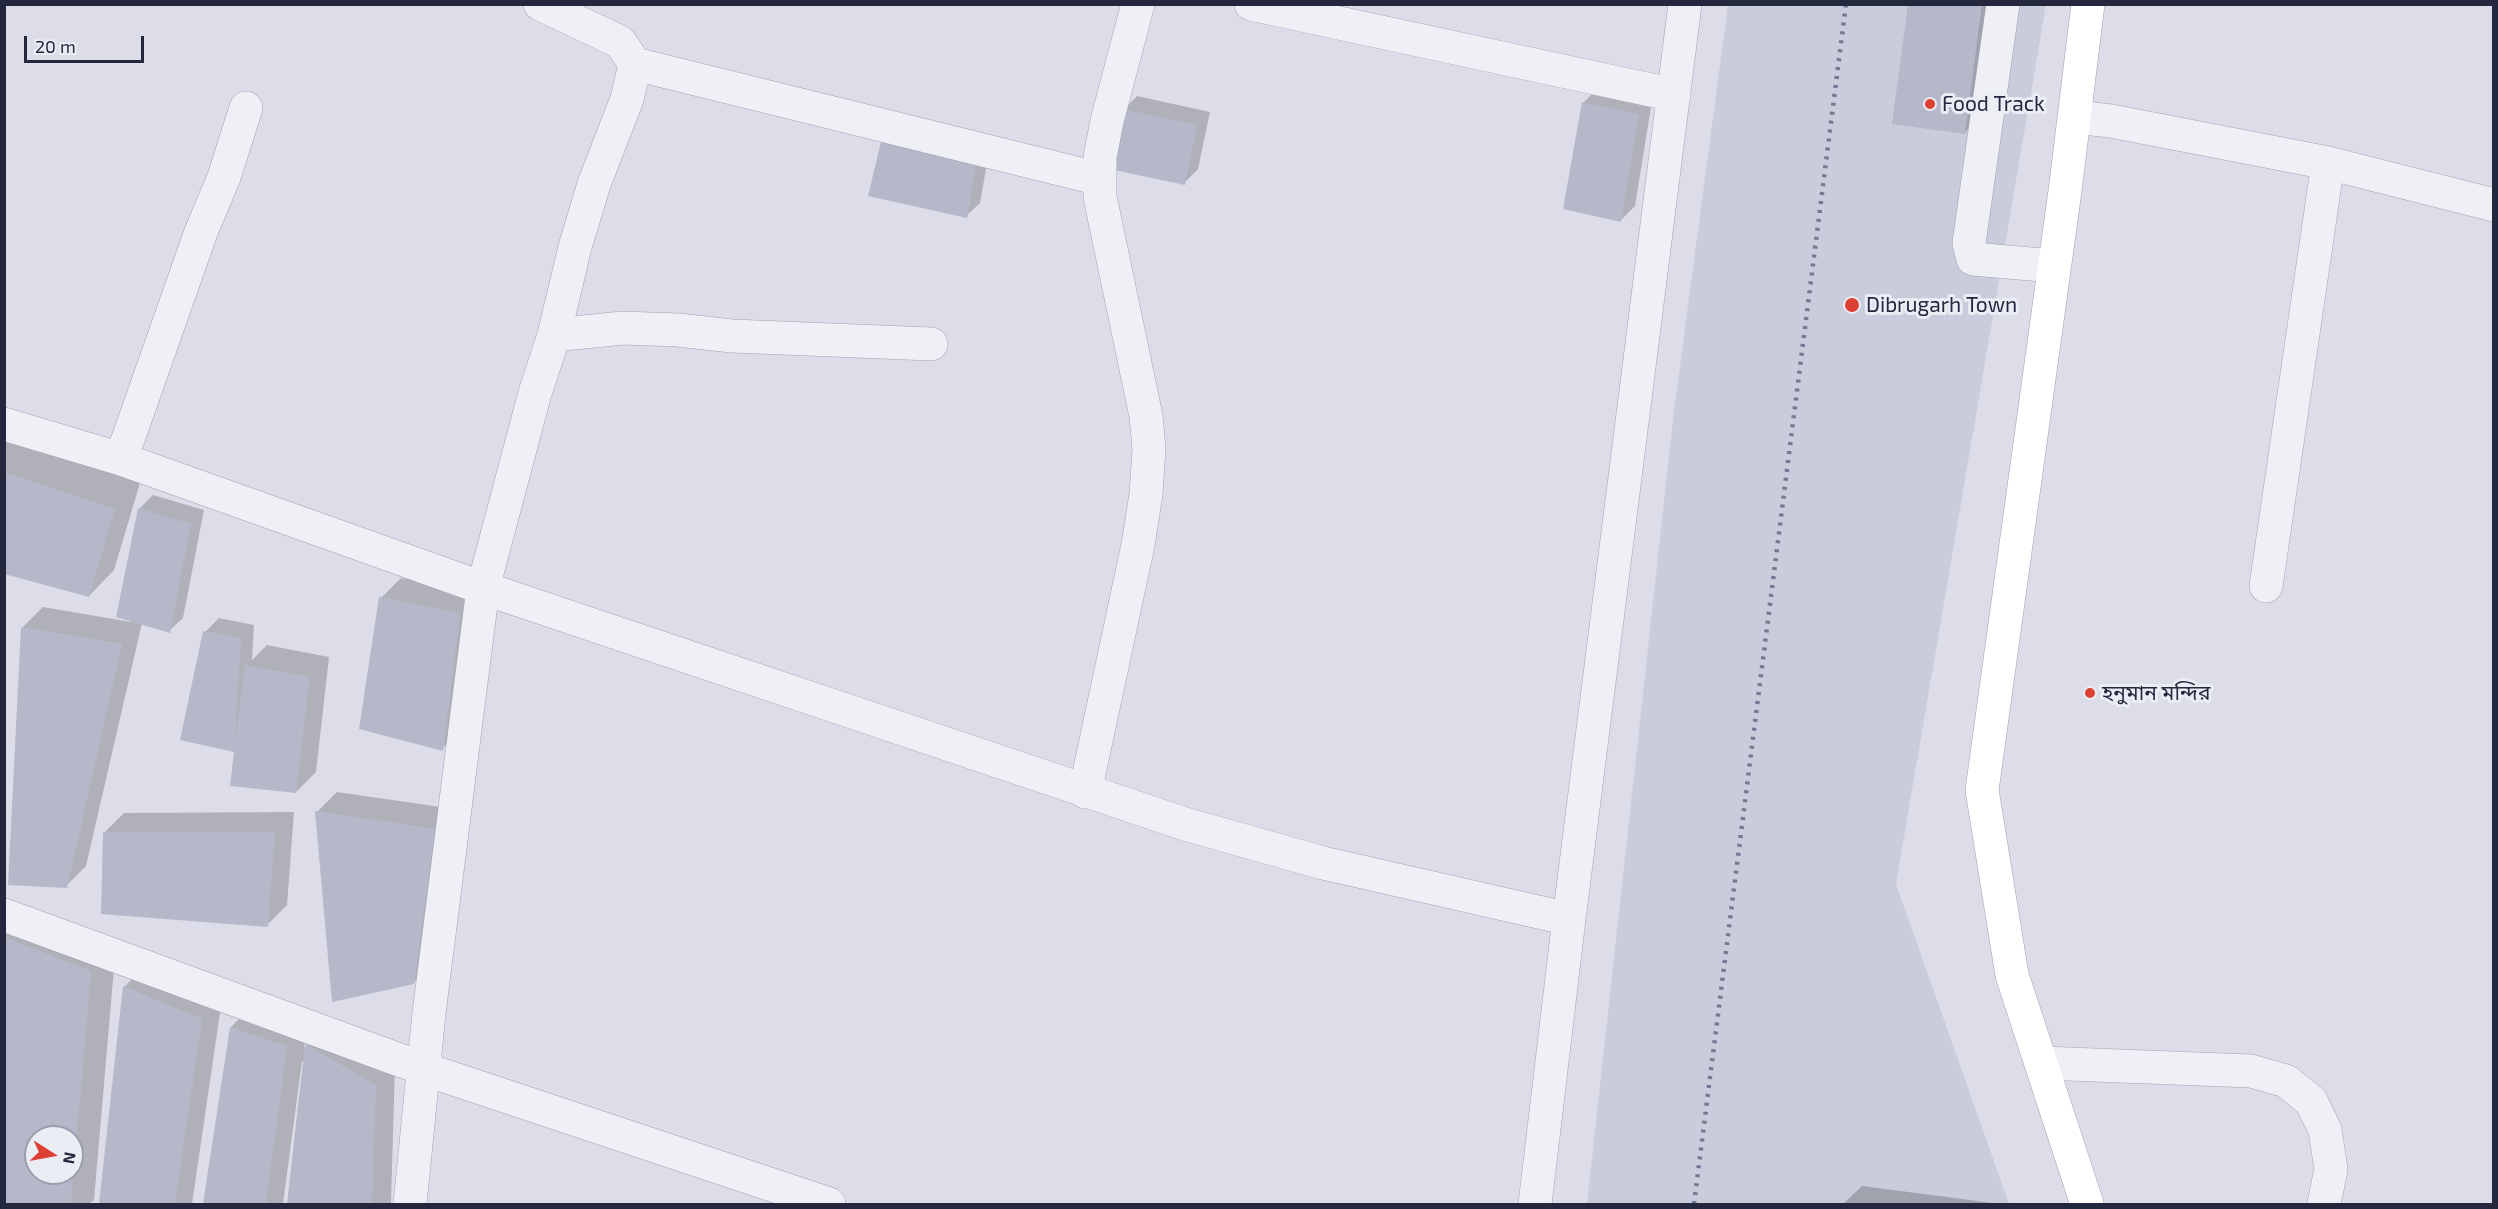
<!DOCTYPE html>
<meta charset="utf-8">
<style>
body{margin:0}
#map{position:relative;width:2498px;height:1209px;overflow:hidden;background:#dcdde8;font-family:"Exo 2",sans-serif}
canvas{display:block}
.frame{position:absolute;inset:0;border:6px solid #24283f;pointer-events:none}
.north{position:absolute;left:24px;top:1125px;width:60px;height:60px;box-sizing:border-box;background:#ebedf5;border:2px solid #9b9eac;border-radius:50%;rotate:101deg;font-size:16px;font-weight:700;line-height:24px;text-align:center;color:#24283f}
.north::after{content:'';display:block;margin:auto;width:21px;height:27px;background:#db4032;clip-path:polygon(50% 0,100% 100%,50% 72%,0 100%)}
.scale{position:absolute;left:24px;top:36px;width:120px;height:27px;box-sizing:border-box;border:3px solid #24283f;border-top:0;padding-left:8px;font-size:18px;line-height:21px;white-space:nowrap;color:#24283f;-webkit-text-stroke:4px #ebedf5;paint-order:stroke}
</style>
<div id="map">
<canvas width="2498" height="1209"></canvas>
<div class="frame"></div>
<div class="north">N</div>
<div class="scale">20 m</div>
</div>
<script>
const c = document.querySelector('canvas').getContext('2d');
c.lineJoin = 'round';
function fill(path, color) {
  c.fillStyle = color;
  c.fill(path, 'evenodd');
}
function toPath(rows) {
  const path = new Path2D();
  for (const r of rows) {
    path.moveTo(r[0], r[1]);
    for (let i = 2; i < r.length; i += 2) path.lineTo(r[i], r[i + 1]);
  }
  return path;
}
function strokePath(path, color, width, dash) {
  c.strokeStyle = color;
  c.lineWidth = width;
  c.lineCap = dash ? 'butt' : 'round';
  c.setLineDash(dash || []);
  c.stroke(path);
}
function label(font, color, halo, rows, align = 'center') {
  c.font = font + ' "Exo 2","Noto Sans Bengali",sans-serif';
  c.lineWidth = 6;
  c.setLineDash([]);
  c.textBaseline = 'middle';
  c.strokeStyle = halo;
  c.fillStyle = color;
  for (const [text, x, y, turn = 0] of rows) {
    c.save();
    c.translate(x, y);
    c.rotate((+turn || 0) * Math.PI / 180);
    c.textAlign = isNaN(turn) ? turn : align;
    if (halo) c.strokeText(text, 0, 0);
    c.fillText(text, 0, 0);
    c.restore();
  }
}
fill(toPath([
 [1728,5,2046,5,1896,884,2009,1204,1587,1204,1674,411]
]), '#c9ccda');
fill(toPath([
 [1909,4,2004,4,1991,107,1965,132],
 [1597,89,1652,101,1635,206,1621,220,1583,103],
 [1137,96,1210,112,1198,169,1184,183,1123,110],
 [898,120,991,140,980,203,966,216],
 [4,438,140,483,114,570,89,596,4,573],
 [153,495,204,510,183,618,169,631,142,623,86,866,66,886,10,883,23,627,43,607,131,622,139,509],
 [401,578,480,593,462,729,442,749,381,598],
 [219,618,254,625,252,660,267,645,329,657,316,772,296,792,236,751,205,632],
 [337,792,455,809,434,962,414,982,317,812],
 [294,812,287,905,267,925,104,833,124,813],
 [4,930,116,945,94,1200,89,1204,4,1204],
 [36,1137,72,1137,72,1173,36,1173],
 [144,967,222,999,192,1204,101,1204,124,987],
 [251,1007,307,1026,304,1048,327,1025,395,1064,391,1204,289,1204,305,1061,302,1061,283,1204,204,1204,231,1027],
 [1862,1186,1993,1203,1993,1204,1843,1204]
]), '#0003');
fill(toPath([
 [1908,4,1982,4,1965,134,1892,124],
 [1582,102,1639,114,1621,222,1563,209],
 [1122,109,1197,125,1185,185,1109,169],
 [883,133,978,154,967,218,868,196],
 [4,472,115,509,89,597,4,574],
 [138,508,191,524,170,633,116,617],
 [379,597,460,613,443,751,359,729],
 [21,627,122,644,67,888,8,885],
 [203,631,241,638,235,744,245,665,310,677,296,793,230,786,234,752,180,740],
 [315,811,435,829,414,984,332,1002],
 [103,832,275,832,268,927,101,914],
 [4,937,91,971,74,1169,72,1137,36,1137,36,1173,73,1173,71,1204,4,1204],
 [123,986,202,1019,175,1204,99,1204],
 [230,1027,287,1046,266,1204,203,1204],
 [305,1044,376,1085,372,1204,287,1204]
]), '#b5b8c8');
const minor = toPath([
 [1251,4,1674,95],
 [2003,4,1969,243,1973,259,2054,266],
 [635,64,1100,179],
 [2075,117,2111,121,2328,163,2494,205],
 [554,335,623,328,678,330,732,336,931,344],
 [4,424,121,459,483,588,1185,824,1323,863,1569,919],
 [121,459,201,232,224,177,246,108],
 [2266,586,2328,163],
 [1085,792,1138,545,1146,494,1149,449,1146,416,1100,197,1100,157,1107,121,1138,4],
 [4,915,424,1069,829,1204],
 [2042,1063,2251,1071,2286,1081,2311,1101,2325,1130,2331,1169,2324,1204],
 [410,1204,429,1013,483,588,535,393,554,335,575,247,594,184,627,99,635,64,620,42,540,4],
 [1535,1204,1569,919,1685,4]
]);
const major = toPath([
 [2087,1204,2012,975,1982,790,2065,191,2088,4]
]);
strokePath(minor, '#a1a3b2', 34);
strokePath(major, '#9a9eb4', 34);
strokePath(minor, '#efeff6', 33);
strokePath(major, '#fff', 33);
strokePath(toPath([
 [1694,1204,1846,4]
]), '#747893', 4.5, [3, 6]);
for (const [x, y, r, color] of [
 [1930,104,6,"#db4032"],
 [1852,305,8,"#db4032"],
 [2090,693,6,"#db4032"]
]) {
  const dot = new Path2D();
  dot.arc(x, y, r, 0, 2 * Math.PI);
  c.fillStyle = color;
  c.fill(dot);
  strokePath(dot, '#ebedf5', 2);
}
label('21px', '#24283f', '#ebedf5', [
 ["Food Track",1942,104],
 ["Dibrugarh Town",1866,305],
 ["হনুমান মন্দির",2102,693]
], 'left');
</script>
